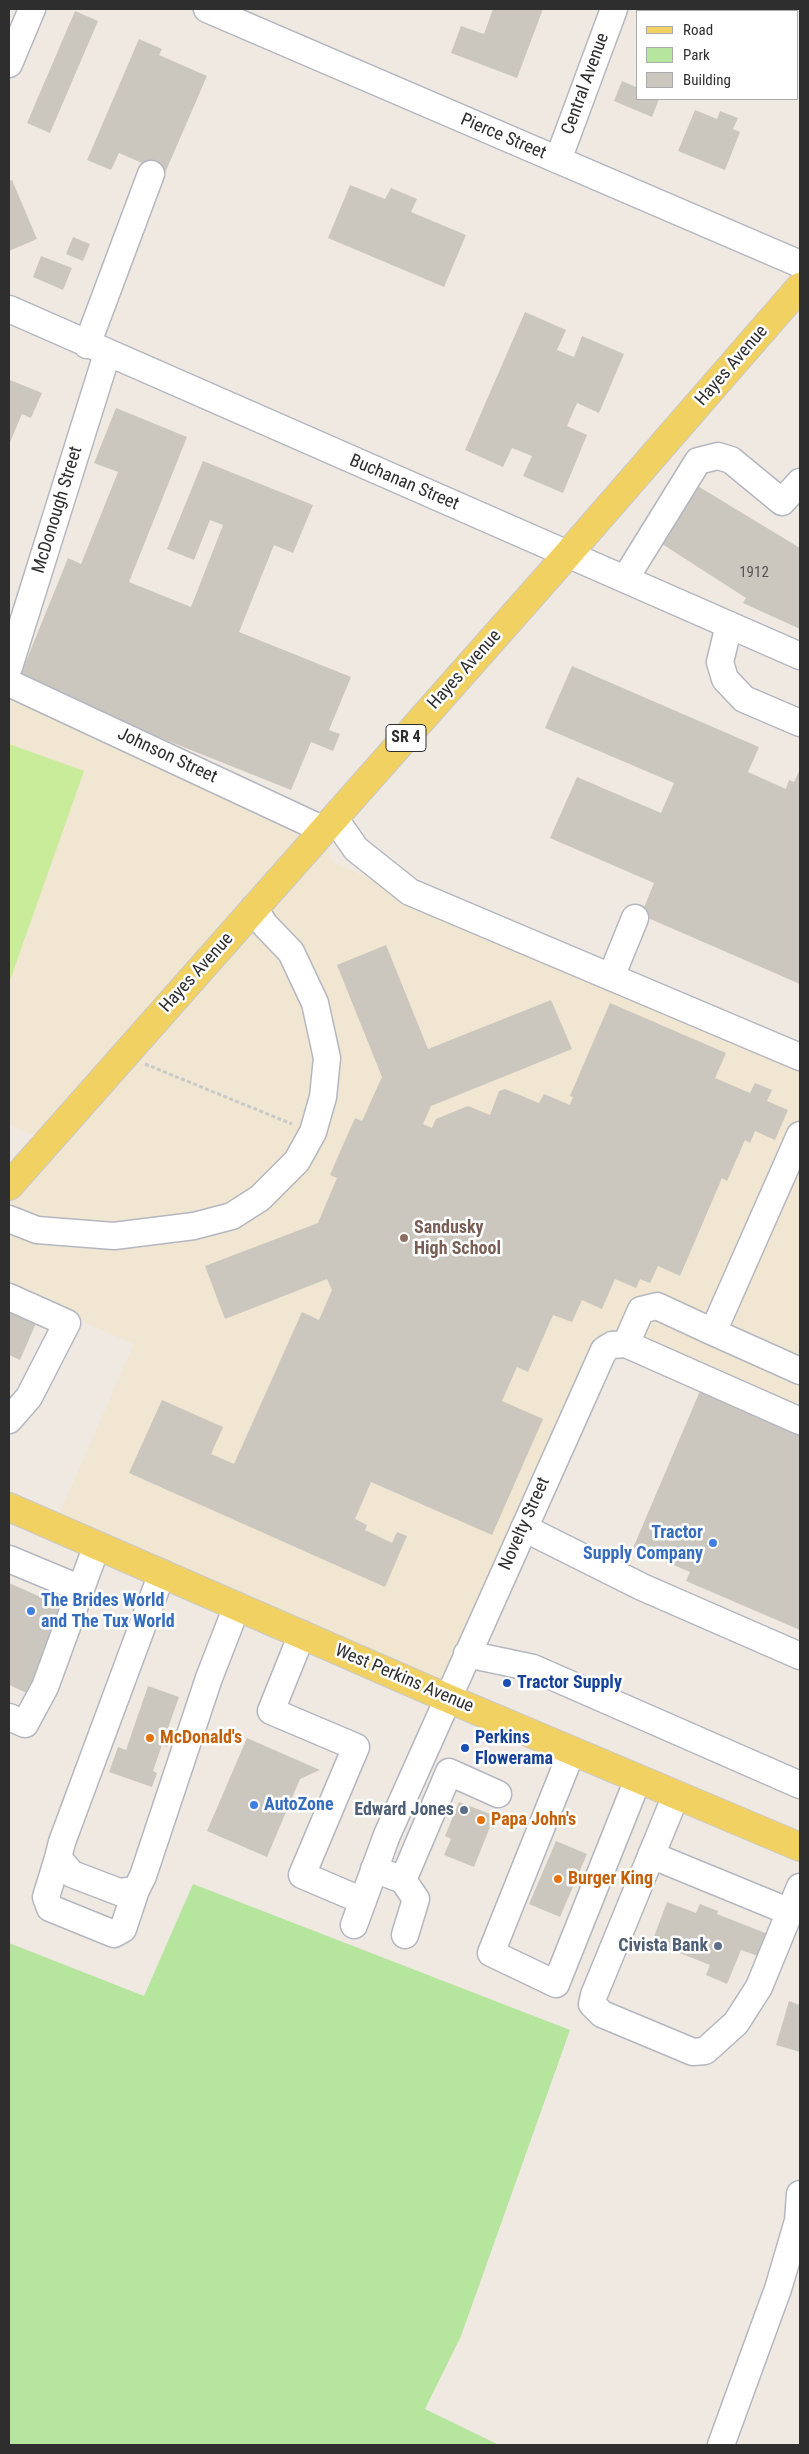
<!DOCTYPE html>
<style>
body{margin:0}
#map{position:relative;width:809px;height:2454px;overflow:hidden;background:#efe9e1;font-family:"Roboto Condensed",sans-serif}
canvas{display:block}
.frame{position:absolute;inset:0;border:10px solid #2e2e2e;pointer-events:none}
.legend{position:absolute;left:636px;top:10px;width:162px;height:90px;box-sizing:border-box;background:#fff;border:1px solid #ababab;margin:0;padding:6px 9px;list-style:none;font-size:15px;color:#2e2e2e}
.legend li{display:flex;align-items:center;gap:10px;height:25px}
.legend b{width:25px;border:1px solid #ababab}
</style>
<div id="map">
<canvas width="809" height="2454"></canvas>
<div class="frame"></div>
<ul class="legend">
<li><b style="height:6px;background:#f2d163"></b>Road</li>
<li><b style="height:14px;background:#b6e59e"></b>Park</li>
<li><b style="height:14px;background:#cbc7bf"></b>Building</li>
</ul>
</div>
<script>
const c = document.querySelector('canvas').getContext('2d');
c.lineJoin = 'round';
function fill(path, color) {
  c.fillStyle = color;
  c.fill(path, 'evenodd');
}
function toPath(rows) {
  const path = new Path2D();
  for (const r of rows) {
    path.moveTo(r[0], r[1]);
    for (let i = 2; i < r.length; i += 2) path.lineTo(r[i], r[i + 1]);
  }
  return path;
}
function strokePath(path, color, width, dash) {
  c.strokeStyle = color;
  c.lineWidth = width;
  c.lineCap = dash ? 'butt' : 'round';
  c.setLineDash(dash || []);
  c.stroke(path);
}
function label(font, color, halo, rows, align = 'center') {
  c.font = font + ' "Roboto Condensed",sans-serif';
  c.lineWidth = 5;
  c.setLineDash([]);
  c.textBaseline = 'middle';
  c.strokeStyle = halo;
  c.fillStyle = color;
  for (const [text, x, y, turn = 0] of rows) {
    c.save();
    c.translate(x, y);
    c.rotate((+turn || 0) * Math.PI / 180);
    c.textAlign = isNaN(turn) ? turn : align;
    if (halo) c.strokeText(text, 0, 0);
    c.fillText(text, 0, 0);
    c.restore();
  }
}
fill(toPath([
 [9,683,324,830,332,862,800,1061,800,1435,604,1351,447,1698,54,1526,134,1344,9,1289,9,1186,48,1142,9,1124]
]), '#f0e6d1');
fill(toPath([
 [193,1884,570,2030,461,2336,425,2409,499,2445,9,2445,9,1943,144,1996]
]), '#b6e59e');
fill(toPath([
 [9,744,84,771,9,983]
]), '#c9ec9a');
fill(toPath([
 [493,9,543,9,517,78,451,53,461,26,484,34],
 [665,9,703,9,702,11,671,11],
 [75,11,98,21,50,133,27,123],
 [139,39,162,49,159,55,207,76,165,173,119,153,111,170,87,160],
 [622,81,638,88,638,99,659,99,652,117,614,101],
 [695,110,717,119,720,111,738,118,733,129,740,132,725,170,678,151],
 [12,180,37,239,9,251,9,181],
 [350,185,385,199,391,188,417,199,411,212,466,235,444,287,328,238],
 [73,237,90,244,83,261,66,254],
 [41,256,72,268,63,290,33,277],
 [525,312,566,330,557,350,574,357,582,336,624,354,599,413,577,403,567,426,587,435,563,493,523,476,532,456,512,448,503,467,465,450],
 [10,380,42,393,31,418,22,414,10,442,9,441],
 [116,408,187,437,129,582,191,607,223,525,210,520,194,560,167,549,203,461,313,505,293,553,274,545,239,632,351,677,329,730,340,734,333,751,311,742,291,790,18,681,68,558,81,564,118,472,94,463],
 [696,485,800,548,800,629,743,603,746,598,659,542],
 [572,666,759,747,748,772,786,789,789,780,794,782,800,769,799,873,800,984,641,915,654,883,550,838,577,777,661,813,674,783,545,728],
 [386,945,428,1049,551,1000,572,1049,431,1106,423,1124,432,1128,436,1119,468,1106,490,1115,499,1091,505,1089,539,1103,544,1094,570,1105,573,1097,570,1096,610,1003,726,1053,715,1078,750,1093,755,1083,772,1090,767,1101,788,1110,775,1140,755,1131,750,1143,745,1140,727,1181,722,1178,680,1276,658,1266,650,1283,640,1279,636,1288,615,1279,602,1309,582,1300,572,1322,553,1315,528,1372,517,1367,502,1401,543,1419,492,1535,371,1482,355,1519,367,1525,365,1530,392,1543,397,1532,407,1536,385,1587,129,1473,162,1400,223,1427,211,1454,234,1464,302,1312,319,1320,332,1290,327,1279,225,1319,205,1266,318,1223,337,1178,330,1175,343,1145,355,1118,362,1121,382,1077,337,965],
 [9,1308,37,1321,20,1360,9,1355],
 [700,1391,800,1434,800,1630,686,1581,690,1572,633,1548],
 [9,1583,68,1609,31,1695,9,1685],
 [148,1686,179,1697,168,1728,173,1730,167,1747,162,1745,153,1771,157,1773,152,1787,109,1772,118,1747,126,1750],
 [247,1738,320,1770,300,1779,267,1857,207,1831],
 [459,1802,498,1817,494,1829,490,1827,474,1867,444,1855,451,1839,445,1836],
 [556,1841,587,1854,560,1917,529,1904],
 [667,1902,696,1913,700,1904,718,1911,717,1914,778,1938,769,1960,741,1950,727,1984,706,1975,710,1965,652,1942],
 [789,2001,800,2005,800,2052,776,2045]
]), '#cbc7bf');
const minor = toPath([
 [207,9,800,264],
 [9,64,32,9],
 [558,160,614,9],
 [9,309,800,656],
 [87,345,151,174],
 [625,579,698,461,718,456,731,460,782,502,800,482],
 [729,625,720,662,725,679,744,699,800,723],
 [9,667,107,354],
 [9,683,324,830],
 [335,819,356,849,410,892,800,1057],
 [611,977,635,918],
 [9,1219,37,1230,114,1236,194,1226,232,1216,260,1198,297,1161,313,1132,323,1097,327,1058,315,1003,291,952,265,925,254,908],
 [9,1297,67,1323,29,1397,9,1420],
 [713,1332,800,1371],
 [626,1344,641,1310,657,1306,713,1332,800,1135],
 [524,1528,642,1587,800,1656],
 [9,1559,81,1589],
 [162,1573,62,1842,58,1858,72,1874,119,1892,136,1890,143,1876,209,1678,237,1606],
 [302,1634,271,1711,356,1747,302,1875,363,1901],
 [467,1654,533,1668,800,1785],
 [9,1717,25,1724,45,1687,97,1545],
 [572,1751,491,1953,556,1984,638,1779],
 [676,1795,594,1995,592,2004,602,2014,693,2052,705,2051,736,2023,759,1987,800,1887],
 [651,1855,790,1912],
 [58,1858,46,1897,50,1908,114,1934,123,1929,136,1890],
 [374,1869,403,1880,449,1772,498,1794],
 [403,1880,416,1899,405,1935],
 [354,1925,387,1835,604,1350,612,1345,626,1344,800,1421],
 [721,2445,778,2289,798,2221,800,2194]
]);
const major = toPath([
 [9,1186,568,554,800,287],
 [9,1507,447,1698,800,1847]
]);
strokePath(minor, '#b4b7c1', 29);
strokePath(major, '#c9c9c9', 30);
strokePath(toPath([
 [145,1064,292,1124]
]), '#c9c9c9', 3, [4, 2.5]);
strokePath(minor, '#fff', 26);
strokePath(major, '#f2d163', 28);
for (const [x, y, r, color] of [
 [404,1238,5,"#8d6e63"],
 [713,1543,5,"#3f7fe0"],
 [31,1611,5,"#3f7fe0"],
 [507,1683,5,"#1a4fb4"],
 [150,1738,5,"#e8710a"],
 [465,1748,5,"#1a4fb4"],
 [254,1805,5,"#3f7fe0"],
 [464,1810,5,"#5c6f8a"],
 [481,1820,5,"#e8710a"],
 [558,1879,5,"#e8710a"],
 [718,1946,5,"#5c6f8a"]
]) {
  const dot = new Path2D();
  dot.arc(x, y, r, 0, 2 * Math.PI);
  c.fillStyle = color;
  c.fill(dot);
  strokePath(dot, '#fff', 2);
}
label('15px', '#555452', null, [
 ["1912",754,573]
]);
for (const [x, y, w] of [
 [406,738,40]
]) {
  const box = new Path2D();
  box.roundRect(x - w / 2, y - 13.5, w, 27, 4);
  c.fillStyle = '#fff';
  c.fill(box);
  strokePath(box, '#2e2e2e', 1);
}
label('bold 16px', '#2e2e2e', null, [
 ["SR 4",406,738]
]);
label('18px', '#2e2e2e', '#fff', [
 ["Central Avenue",586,84,-70],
 ["Pierce Street",503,137,23],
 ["Hayes Avenue",732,366,-49],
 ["Buchanan Street",404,483,23],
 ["McDonough Street",58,510,-73],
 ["Hayes Avenue",465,670,-48],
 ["Johnson Street",167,756,25],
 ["Hayes Avenue",197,973,-48],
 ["Novelty Street",525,1524,-66],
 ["West Perkins Avenue",404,1679,23]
]);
label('bold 18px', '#785e54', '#fff', [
 ["Sandusky",414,1228],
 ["High School",414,1249]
], 'left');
label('bold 18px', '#366cbe', '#fff', [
 ["Tractor",703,1533,"right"],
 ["Supply Company",703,1554,"right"],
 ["The Brides World",41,1601],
 ["and The Tux World",41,1622],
 ["AutoZone",264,1805]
], 'left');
label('bold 18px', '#164399', '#fff', [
 ["Tractor Supply",517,1683],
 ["Perkins",475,1738],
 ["Flowerama",475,1759]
], 'left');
label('bold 18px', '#c56008', '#fff', [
 ["McDonald's",160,1738],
 ["Papa John's",491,1820],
 ["Burger King",568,1879]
], 'left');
label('bold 18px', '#4e5e75', '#fff', [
 ["Edward Jones",454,1810],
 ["Civista Bank",708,1946]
], 'right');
</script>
